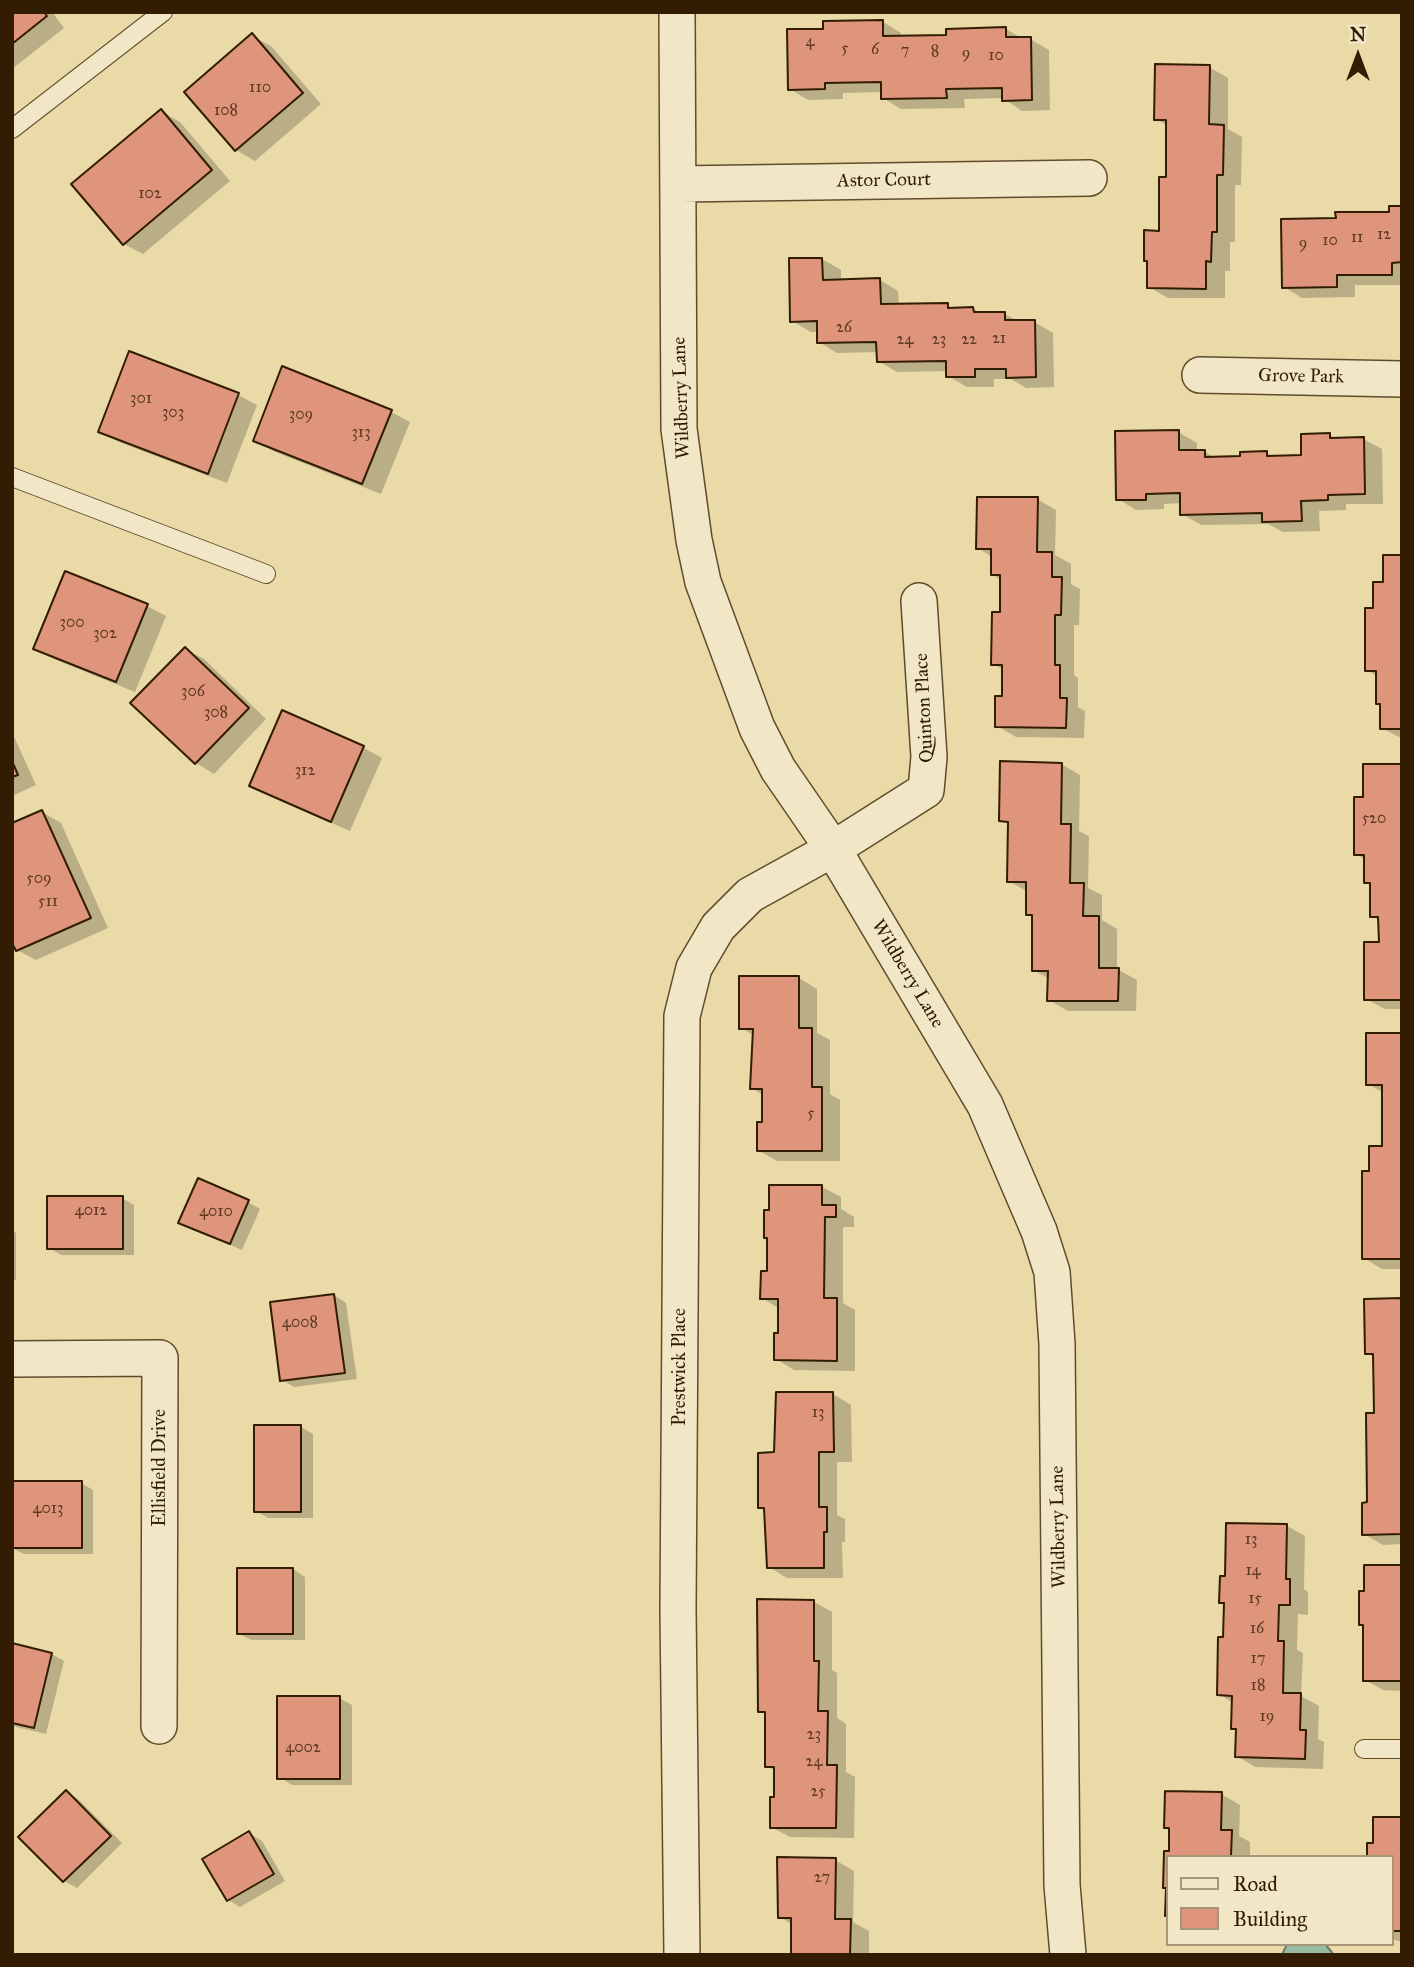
<!DOCTYPE html>
<style>
body{margin:0}
#map{position:relative;width:1414px;height:1967px;overflow:hidden;background:#e9daa8;font-family:"IM FELL Great Primer",serif}
canvas{display:block}
.frame{position:absolute;inset:0;border:14px solid #321c02;pointer-events:none}
.legend{position:absolute;left:1166px;top:1855px;width:228px;height:91px;box-sizing:border-box;background:#f1e7c6;border:2px solid #a59678;margin:0;padding:9px 12px;list-style:none;font-size:21px;color:#321c02}
.legend li{display:flex;align-items:center;gap:14px;height:35px}
.legend b{width:35px;border:2px solid #a59678}
.north{position:absolute;left:1323px;top:21px;width:70px;height:70px;-webkit-text-stroke:5px #f1e7c6;paint-order:stroke;rotate:0deg;font-size:19px;font-weight:700;line-height:28px;text-align:center;color:#321c02}
.north::after{content:'';display:block;margin:auto;width:24px;height:32px;background:#321c02;clip-path:polygon(50% 0,100% 100%,50% 72%,0 100%)}
</style>
<div id="map">
<canvas width="1414" height="1967"></canvas>
<div class="frame"></div>
<ul class="legend">
<li><b style="height:9px;background:#f1e7c6"></b>Road</li>
<li><b style="height:19px;background:#de957c"></b>Building</li>
</ul>
<div class="north">N</div>
</div>
<script>
const c = document.querySelector('canvas').getContext('2d');
c.lineJoin = 'round';
function fill(path, color) {
  c.fillStyle = color;
  c.fill(path, 'evenodd');
}
function toPath(rows) {
  const path = new Path2D();
  for (const r of rows) {
    path.moveTo(r[0], r[1]);
    for (let i = 2; i < r.length; i += 2) path.lineTo(r[i], r[i + 1]);
  }
  return path;
}
function strokePath(path, color, width, dash) {
  c.strokeStyle = color;
  c.lineWidth = width;
  c.lineCap = dash ? 'butt' : 'round';
  c.setLineDash(dash || []);
  c.stroke(path);
}
function label(font, color, halo, rows, align = 'center') {
  c.font = font + ' "IM FELL Great Primer",serif';
  c.lineWidth = 5;
  c.setLineDash([]);
  c.textBaseline = 'middle';
  c.strokeStyle = halo;
  c.fillStyle = color;
  for (const [text, x, y, turn = 0] of rows) {
    c.save();
    c.translate(x, y);
    c.rotate((+turn || 0) * Math.PI / 180);
    c.textAlign = isNaN(turn) ? turn : align;
    if (halo) c.strokeText(text, 0, 0);
    c.fillText(text, 0, 0);
    c.restore();
  }
}
const water = toPath([
 [1287,1944,1325,1944,1334,1955,1282,1955,1287,1944]
]);
fill(water, '#98bba4');
strokePath(water, '#6f7b63', 2);
fill(toPath([
 [12,12,52,12,64,28,12,69],
 [883,22,901,33,901,37,948,37,948,30,1006,29,1023,39,1030,39,1049,50,1050,110,1022,111,1003,98,964,99,965,108,901,109,883,98,883,92,843,93,843,99,808,100,790,89,825,30],
 [252,36,271,46,321,104,255,161,236,150],
 [1209,67,1228,78,1228,129,1242,137,1241,185,1235,185,1235,242,1230,242,1230,271,1225,271,1225,298,1168,298,1149,287,1149,262,1145,260,1161,233,1168,179,1168,126,1156,119],
 [161,111,180,122,230,181,143,254,124,244],
 [1402,208,1402,285,1355,285,1355,297,1302,298,1284,287,1338,220,1391,214],
 [822,259,841,270,841,281,880,280,898,291,899,306,947,305,954,309,973,309,982,314,1005,314,1019,322,1034,322,1053,333,1054,387,1026,388,1011,379,994,379,994,387,967,387,948,376,948,371,897,372,878,361,878,352,837,353,819,342,819,332,811,332,792,321],
 [238,395,257,405,227,483,119,442,100,431],
 [391,412,410,422,381,494,273,451,255,440],
 [1178,432,1197,443,1197,452,1204,451,1217,459,1242,458,1266,453,1274,457,1303,457,1329,435,1336,439,1363,439,1382,449,1383,504,1346,504,1346,510,1319,511,1320,531,1283,532,1268,524,1201,525,1182,514,1182,503,1164,504,1164,509,1136,510,1118,499],
 [1037,499,1056,510,1055,555,1071,564,1071,584,1080,589,1079,625,1074,625,1074,675,1078,678,1078,707,1085,711,1084,738,1016,737,997,726,1003,698,1004,670,993,664,1001,614,1001,580,992,574,992,557,978,548],
 [1402,557,1402,738,1401,738,1382,728,1382,706,1377,703,1378,677,1367,670,1375,609,1384,583],
 [66,573,147,606,166,616,135,692,54,659,35,648],
 [185,649,204,659,266,719,214,774,196,763],
 [283,713,364,748,382,758,350,831,270,796,251,785],
 [12,732,36,785,12,796],
 [1061,764,1080,775,1079,831,1089,836,1088,888,1102,895,1102,920,1117,929,1117,969,1137,980,1136,1011,1068,1011,1049,1000,1050,979,1033,970,1034,918,1028,914,1028,892,1009,881,1010,825,1001,820],
 [1402,766,1402,1009,1385,1009,1366,999,1380,944,1380,921,1372,916,1372,885,1366,882,1366,860,1356,854,1365,798],
 [42,812,61,823,108,928,36,960,17,950],
 [799,978,817,989,817,1033,830,1040,830,1094,840,1100,840,1161,777,1161,758,1150,764,1124,764,1096,752,1088,755,1036,741,1028],
 [1402,1035,1402,1269,1382,1269,1364,1258,1371,1173,1383,1148,1384,1093,1368,1084],
 [822,1187,841,1197,841,1209,854,1217,854,1227,843,1227,843,1303,855,1310,855,1371,794,1370,776,1359,780,1334,780,1309,762,1298,768,1273],
 [122,1198,134,1205,134,1255,61,1255,49,1248],
 [248,1202,260,1209,242,1250,193,1229],
 [12,1230,16,1233,16,1280,12,1280],
 [334,1295,346,1303,357,1379,294,1387,282,1380],
 [1402,1300,1402,1544,1383,1545,1364,1534,1369,1504,1376,1414,1375,1358,1367,1353],
 [833,1394,851,1405,852,1462,837,1462,837,1515,845,1519,845,1542,842,1542,843,1578,787,1578,769,1567,766,1510,760,1507,776,1454],
 [301,1427,313,1434,313,1518,268,1518,256,1511],
 [81,1483,93,1490,93,1554,24,1554,12,1548],
 [1287,1526,1305,1536,1304,1589,1308,1592,1308,1615,1298,1614,1297,1650,1303,1653,1301,1696,1319,1706,1318,1739,1324,1742,1323,1769,1255,1767,1237,1756,1238,1730,1233,1728,1233,1703,1219,1694,1225,1639,1226,1605,1221,1602,1226,1578],
 [1402,1567,1402,1691,1383,1690,1365,1680,1365,1627,1361,1624],
 [293,1569,305,1577,305,1640,251,1640,238,1633],
 [814,1602,832,1612,832,1670,837,1673,837,1718,846,1724,846,1772,855,1777,854,1838,790,1837,771,1827,776,1799,776,1771,766,1766,767,1715,760,1711],
 [12,1645,52,1654,64,1661,46,1734,12,1726],
 [339,1698,352,1705,352,1785,292,1785,279,1777],
 [66,1792,78,1799,122,1843,77,1888,64,1881,21,1837],
 [1221,1794,1240,1805,1239,1836,1250,1842,1250,1857,1167,1857,1167,1888,1165,1887,1166,1853,1171,1853,1171,1830,1166,1827],
 [1402,1819,1402,1941,1398,1941,1391,1938,1391,1857],
 [249,1833,262,1841,285,1881,240,1907,228,1900],
 [835,1860,854,1871,853,1922,869,1931,869,1955,792,1955,793,1925,780,1917]
]), '#0003');
const building = toPath([
 [12,12,44,12,47,16,12,44,12,12],
 [883,20,883,36,946,35,946,29,1006,27,1006,37,1031,37,1032,100,1002,101,1002,88,946,89,947,98,881,99,881,82,825,83,825,89,788,90,787,29,823,29,823,21,883,20],
 [252,33,303,93,235,151,184,92,252,33],
 [1155,64,1210,65,1209,124,1224,125,1223,175,1217,175,1217,232,1212,232,1211,262,1206,261,1206,289,1147,288,1147,261,1144,261,1144,230,1159,231,1159,177,1166,177,1166,120,1154,120,1155,64],
 [161,109,212,170,123,245,71,184,161,109],
 [1389,206,1402,206,1402,262,1392,263,1392,275,1337,275,1337,287,1282,288,1281,219,1336,218,1335,212,1389,212,1389,206],
 [789,258,822,258,823,280,880,278,881,304,948,303,948,308,973,307,974,312,1005,312,1005,320,1035,320,1036,377,1006,378,1006,369,975,369,975,377,946,377,946,361,877,362,876,342,817,343,817,321,790,322,789,258],
 [129,351,239,393,208,474,98,432,129,351],
 [282,366,392,410,362,484,253,441,282,366],
 [1179,430,1179,450,1205,450,1205,457,1240,456,1240,452,1267,451,1267,456,1301,455,1301,434,1330,433,1330,438,1364,437,1365,494,1328,495,1328,500,1301,501,1302,521,1262,522,1262,513,1180,515,1180,493,1146,494,1146,500,1116,500,1115,431,1179,430],
 [977,497,1038,497,1037,552,1052,552,1052,577,1062,577,1061,615,1055,615,1055,665,1060,665,1060,698,1067,698,1066,728,995,727,995,696,1002,696,1002,665,991,665,992,612,1000,612,1000,575,991,575,991,549,976,549,977,497],
 [1383,555,1402,555,1402,729,1380,729,1380,704,1376,704,1376,671,1365,671,1365,608,1373,608,1373,582,1383,582,1383,555],
 [65,571,148,604,116,682,33,649,65,571],
 [185,647,249,708,195,764,130,703,185,647],
 [282,710,364,746,331,822,249,786,282,710],
 [12,761,18,775,12,777,12,761],
 [1000,761,1062,763,1061,824,1071,824,1070,883,1084,883,1083,916,1099,916,1099,968,1119,968,1118,1001,1047,1001,1048,971,1032,971,1032,915,1026,915,1026,882,1007,882,1008,822,999,821,1000,761],
 [1363,764,1402,764,1402,1000,1364,1000,1364,942,1379,942,1378,917,1370,917,1370,883,1364,883,1364,855,1354,855,1354,797,1363,797,1363,764],
 [42,810,91,918,16,951,12,943,12,823,42,810],
 [739,976,799,976,799,1028,812,1028,812,1087,822,1087,822,1151,757,1151,757,1122,762,1122,762,1089,750,1089,753,1029,739,1029,739,976],
 [1366,1033,1402,1033,1402,1259,1362,1259,1362,1171,1369,1171,1369,1146,1382,1146,1382,1085,1366,1085,1366,1033],
 [198,1178,249,1200,230,1244,178,1223,198,1178],
 [769,1185,822,1185,822,1205,836,1205,836,1217,825,1217,824,1298,837,1298,837,1361,774,1360,774,1333,778,1333,778,1299,760,1299,761,1271,767,1271,767,1238,764,1238,764,1210,769,1210,769,1185],
 [47,1196,123,1196,123,1249,47,1249,47,1196],
 [334,1294,345,1373,280,1381,270,1302,334,1294],
 [1402,1298,1402,1534,1362,1535,1362,1503,1367,1502,1366,1413,1374,1413,1373,1354,1365,1354,1364,1299,1402,1298],
 [776,1392,833,1392,834,1452,819,1452,819,1507,827,1507,827,1532,824,1532,824,1568,767,1568,764,1508,758,1508,758,1453,774,1452,776,1392],
 [254,1425,301,1425,301,1512,254,1512,254,1425],
 [12,1481,82,1481,82,1548,12,1548,12,1481],
 [1226,1523,1287,1524,1286,1579,1290,1579,1290,1605,1279,1605,1278,1641,1284,1641,1283,1693,1301,1693,1300,1730,1306,1730,1305,1759,1235,1757,1236,1729,1231,1729,1232,1696,1217,1695,1218,1637,1223,1637,1224,1603,1219,1603,1220,1576,1225,1576,1226,1523],
 [1364,1565,1402,1565,1402,1681,1363,1681,1363,1625,1359,1625,1359,1591,1364,1591,1364,1565],
 [237,1568,293,1568,293,1634,237,1634,237,1568],
 [757,1599,814,1600,814,1661,819,1661,818,1711,828,1711,827,1765,837,1765,836,1828,770,1828,770,1797,774,1797,774,1767,765,1767,765,1712,758,1712,757,1599],
 [12,1643,52,1653,34,1728,12,1723,12,1643],
 [277,1696,340,1696,340,1779,277,1779,277,1696],
 [66,1790,111,1836,63,1882,18,1837,66,1790],
 [1165,1791,1222,1792,1221,1830,1232,1830,1231,1856,1167,1857,1167,1916,1165,1916,1166,1888,1163,1888,1164,1851,1169,1851,1169,1828,1164,1828,1165,1791],
 [1373,1817,1402,1817,1402,1931,1391,1931,1391,1857,1367,1857,1367,1843,1373,1843,1373,1817],
 [249,1831,274,1874,227,1901,202,1859,249,1831],
 [777,1857,836,1858,835,1919,851,1919,850,1955,791,1955,791,1918,778,1918,777,1857]
]);
fill(building, '#de957c');
strokePath(building, '#321c02', 2);
const lane = toPath([
 [12,129,163,12],
 [12,477,266,574],
 [1364,1749,1402,1749]
]);
const street = toPath([
 [677,12,679,429,694,540,703,582,757,728,778,769,833,849,985,1105,1039,1231,1052,1272,1057,1344,1062,1885,1068,1955],
 [679,184,1089,178],
 [1200,375,1402,379],
 [12,1359,160,1358,159,1726],
 [682,1955,678,1609,682,1016,694,968,718,927,750,895,833,849,926,790,929,757,919,601]
]);
strokePath(lane, '#604c2c', 20);
strokePath(street, '#604c2c', 38);
strokePath(lane, '#f1e7c6', 18);
strokePath(street, '#f1e7c6', 35);
label('16px', '#5d3a20', null, [
 ["4",810,42],
 ["5",845,49],
 ["6",875,50],
 ["7",905,51],
 ["8",935,52],
 ["9",966,54],
 ["10",996,56],
 ["110",260,88],
 ["108",226,111],
 ["102",150,194],
 ["12",1384,235],
 ["11",1357,238],
 ["10",1330,241],
 ["9",1303,244],
 ["26",844,328],
 ["21",999,339],
 ["24",905,340],
 ["23",939,340],
 ["22",969,340],
 ["301",141,399],
 ["303",173,413],
 ["309",301,415],
 ["313",361,433],
 ["300",72,623],
 ["302",105,634],
 ["306",193,692],
 ["308",216,713],
 ["312",305,771],
 ["520",1374,819],
 ["509",39,879],
 ["511",48,902],
 ["5",811,1114],
 ["4012",91,1211],
 ["4010",216,1212],
 ["4008",300,1323],
 ["13",818,1413],
 ["4013",48,1509],
 ["13",1251,1540],
 ["14",1253,1571],
 ["15",1255,1599],
 ["16",1257,1629],
 ["17",1258,1659],
 ["18",1258,1686],
 ["19",1267,1717],
 ["23",814,1735],
 ["4002",303,1748],
 ["24",814,1762],
 ["25",818,1792],
 ["27",822,1878]
]);
label('19px', '#321c02', '#f1e7c6', [
 ["Astor Court",884,181,-1],
 ["Grove Park",1301,377,1],
 ["Wildberry Lane",682,398,-92],
 ["Quinton Place",925,708,-93],
 ["Wildberry Lane",907,974,59],
 ["Prestwick Place",680,1367,-90],
 ["Ellisfield Drive",160,1468,-90],
 ["Wildberry Lane",1059,1527,-91]
]);
</script>
